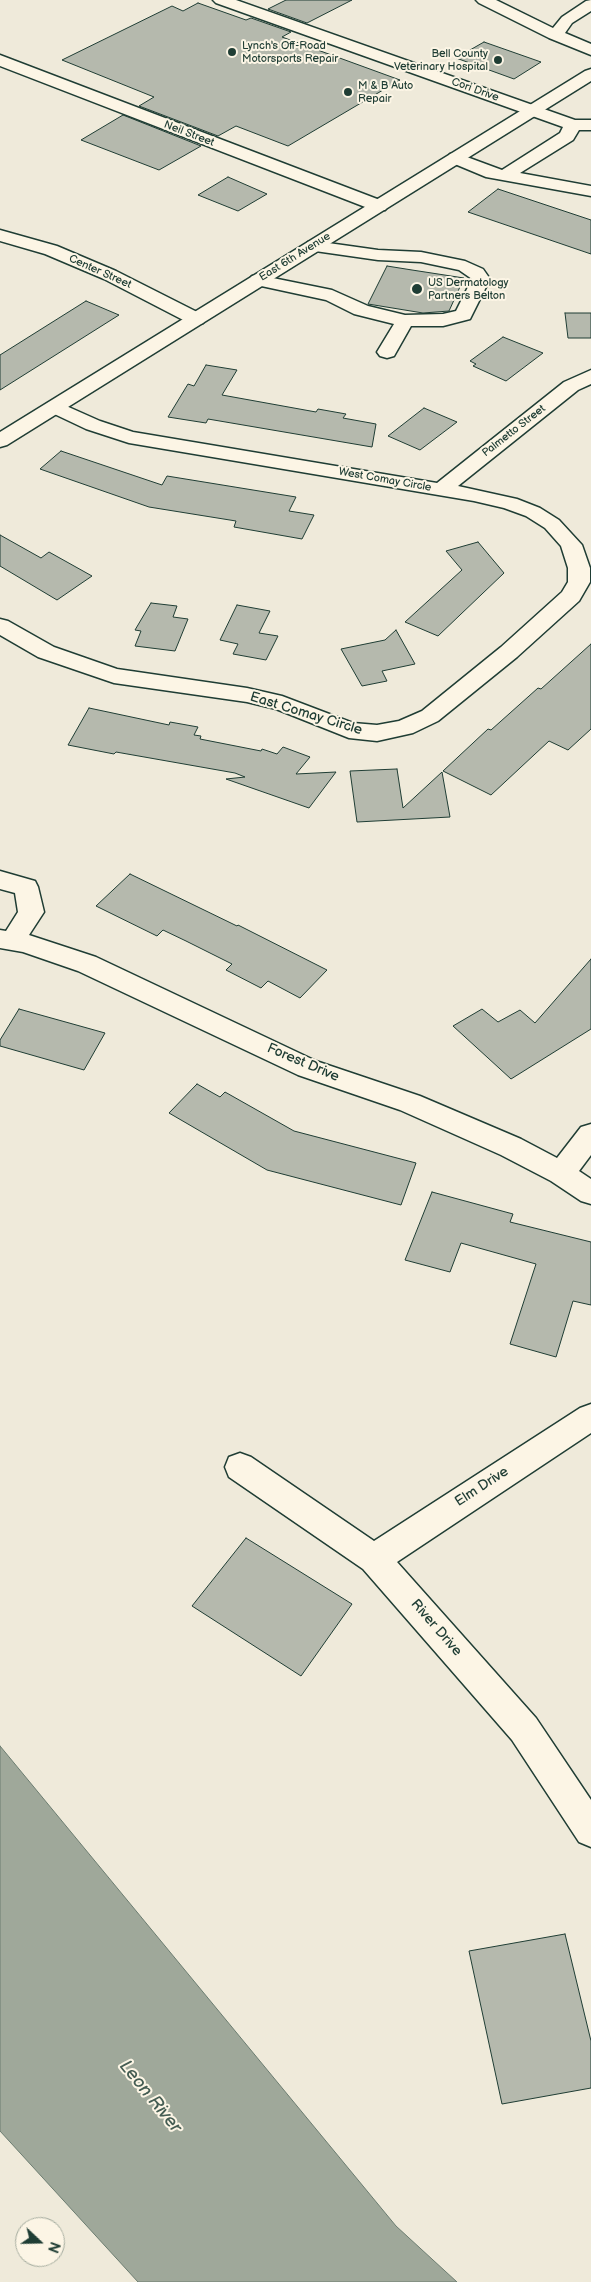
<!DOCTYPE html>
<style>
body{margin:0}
#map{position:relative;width:591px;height:2282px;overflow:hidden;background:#efeada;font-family:"Balsamiq Sans",sans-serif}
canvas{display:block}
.north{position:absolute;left:15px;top:2217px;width:50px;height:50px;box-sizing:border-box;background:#fcf5e5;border:1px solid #a4ab9e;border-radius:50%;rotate:111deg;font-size:14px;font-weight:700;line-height:20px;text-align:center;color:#1f3d34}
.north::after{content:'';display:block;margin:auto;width:18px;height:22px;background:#1f3d34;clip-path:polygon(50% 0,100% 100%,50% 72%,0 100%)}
</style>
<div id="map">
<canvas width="591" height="2282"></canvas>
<div class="north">N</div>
</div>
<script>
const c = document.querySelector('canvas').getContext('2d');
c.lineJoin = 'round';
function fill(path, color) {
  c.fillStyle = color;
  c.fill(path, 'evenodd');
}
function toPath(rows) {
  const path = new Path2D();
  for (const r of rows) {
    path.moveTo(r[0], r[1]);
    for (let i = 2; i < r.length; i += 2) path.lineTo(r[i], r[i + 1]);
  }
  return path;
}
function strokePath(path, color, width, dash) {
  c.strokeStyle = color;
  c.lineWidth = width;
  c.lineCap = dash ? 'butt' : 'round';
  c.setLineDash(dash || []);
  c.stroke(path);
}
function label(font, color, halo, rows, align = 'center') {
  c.font = font + ' "Balsamiq Sans",sans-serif';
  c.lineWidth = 4;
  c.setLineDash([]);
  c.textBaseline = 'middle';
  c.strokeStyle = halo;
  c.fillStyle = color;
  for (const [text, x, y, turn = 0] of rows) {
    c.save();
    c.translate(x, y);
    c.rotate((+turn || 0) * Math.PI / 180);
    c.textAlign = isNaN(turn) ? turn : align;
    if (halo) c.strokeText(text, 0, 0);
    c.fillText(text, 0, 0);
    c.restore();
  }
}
const water = toPath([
 [0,1746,396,2226,457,2282,138,2282,0,2131,0,1746]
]);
fill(water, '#9fa89a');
strokePath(water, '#6c7d71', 1);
const building = toPath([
 [286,0,352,0,307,23,268,9,286,0],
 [198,3,246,20,251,18,291,32,282,37,400,80,288,146,236,126,218,136,139,106,154,97,62,60,172,6,183,11,198,3],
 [484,42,541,62,514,79,456,58,484,42],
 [123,115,201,146,159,170,81,140,123,115],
 [228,177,267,194,238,211,198,195,228,177],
 [498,189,591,220,591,254,468,212,498,189],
 [387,266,412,270,464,278,449,311,423,313,368,304,387,266],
 [86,301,119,315,0,390,0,355,86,301],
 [565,313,591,313,591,338,568,338,565,313],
 [503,337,543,353,506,381,473,366,476,364,470,361,503,337],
 [206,365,237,370,222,395,316,412,318,409,346,414,343,418,376,424,372,447,208,419,206,423,168,417,188,384,194,386,206,365],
 [424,408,457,422,420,450,388,436,424,408],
 [61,451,162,485,167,476,296,497,289,511,314,515,302,539,234,527,236,521,149,507,40,469,61,451],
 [0,535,41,558,49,552,92,576,57,600,0,566,0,535],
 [478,542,504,573,438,636,405,622,462,570,446,551,478,542],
 [151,603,177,606,173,617,188,619,175,651,135,646,141,631,135,630,151,603],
 [237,605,270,611,259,633,278,636,266,660,233,654,238,644,220,640,237,605],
 [396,630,415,664,382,671,387,681,362,686,341,649,385,640,396,630],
 [591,644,591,729,568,750,549,741,491,795,443,771,488,729,491,730,538,688,541,689,591,644],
 [89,708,169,725,170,722,198,727,194,735,201,736,200,739,261,751,262,749,277,754,283,747,310,757,296,774,336,772,309,808,226,779,245,777,235,773,116,752,114,754,68,745,89,708],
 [397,769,403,808,442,772,450,817,357,822,350,771,397,769],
 [130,874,237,926,238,925,327,970,300,998,268,981,261,988,226,970,232,964,186,941,163,930,157,936,96,906,130,874],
 [591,959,591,1029,511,1079,453,1026,482,1009,498,1022,520,1010,535,1023,591,959],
 [19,1009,105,1033,84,1070,0,1046,0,1040,19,1009],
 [197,1084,220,1097,225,1092,294,1131,416,1163,401,1205,267,1170,169,1113,197,1084],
 [432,1192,513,1214,510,1222,591,1242,591,1305,573,1301,556,1357,510,1344,536,1264,461,1243,450,1272,405,1260,432,1192],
 [246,1538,352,1604,301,1676,192,1606,246,1538],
 [565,1934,591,2041,591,2088,502,2104,469,1951,565,1934]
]);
fill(building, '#b5b9ad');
strokePath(building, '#1f3d34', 1);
const minor = toPath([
 [213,0,236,0,575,120,591,120,591,130,579,130,573,140,520,173,591,186,591,196,486,177,450,162,448,158,450,154,456,153,502,170,560,133,563,127,216,3,213,0],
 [476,0,496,0,553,28,562,17,586,1,591,0,591,11,572,23,565,33,591,44,591,55,549,38,479,3,476,0],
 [0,55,385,202,388,206,385,210,373,210,0,66,0,55],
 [0,230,57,246,116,271,203,315,205,319,203,323,196,325,189,323,104,279,45,254,0,241,0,230],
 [314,241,378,250,421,252,465,261,483,269,490,279,470,319,443,326,411,326,394,356,387,358,380,356,377,352,394,324,354,314,326,300,252,284,249,280,252,276,258,275,332,290,368,306,405,315,443,314,456,311,472,279,459,270,421,262,378,260,308,250,305,246,308,242,314,241],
 [591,370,591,384,578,390,458,486,517,499,540,508,559,520,582,545,590,568,590,582,579,601,517,657,438,721,413,733,377,741,349,738,276,709,247,702,114,683,38,657,0,635,0,619,8,621,54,647,117,669,247,688,282,696,353,723,377,725,399,721,422,711,501,647,562,592,568,582,568,568,561,546,545,528,526,516,504,508,474,501,129,443,86,429,48,411,45,407,48,403,55,401,100,421,133,432,437,483,564,382,591,370],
 [0,871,35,881,38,887,44,912,29,935,96,957,316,1061,420,1096,521,1139,557,1158,581,1127,591,1124,591,1155,579,1171,591,1179,591,1204,581,1201,551,1181,501,1155,400,1110,298,1075,78,971,23,952,0,948,0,930,6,931,18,912,15,893,0,889,0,871],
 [591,1404,591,1433,397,1562,536,1718,591,1800,591,1847,579,1842,512,1740,363,1569,229,1477,225,1467,229,1457,240,1453,251,1457,374,1541,580,1408,591,1404]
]);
const major = toPath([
 [591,69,591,81,7,445,0,447,0,432,585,71,591,69]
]);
strokePath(minor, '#1f3d34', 3);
strokePath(major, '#1f3d34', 3);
fill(minor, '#fcf5e5');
fill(major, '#fcf5e5');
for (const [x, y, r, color] of [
 [232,52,5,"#1f3d34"],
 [498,60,5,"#1f3d34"],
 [348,92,5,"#1f3d34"],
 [417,289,6,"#1f3d34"]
]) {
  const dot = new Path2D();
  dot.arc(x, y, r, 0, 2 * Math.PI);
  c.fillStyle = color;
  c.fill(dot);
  strokePath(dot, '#fcf5e5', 2);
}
label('11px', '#1f3d34', '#fcf5e5', [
 ["Lynch's Off-Road",242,46],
 ["Motorsports Repair",242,59],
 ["Bell County",488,54,"right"],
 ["Veterinary Hospital",488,67,"right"],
 ["M & B Auto",358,86],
 ["Repair",358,99],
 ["US Dermatology",428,283],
 ["Partners Belton",428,296]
], 'left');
label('11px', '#1f3d34', '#fcf5e5', [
 ["Cori Drive",475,90,20],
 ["Neil Street",189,134,21],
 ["East 6th Avenue",295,257,-32],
 ["Center Street",100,272,24],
 ["Palmetto Street",514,431,-38],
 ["West Comay Circle",385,480,10]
]);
label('14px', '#1f3d34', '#fcf5e5', [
 ["East Comay Circle",306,714,17],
 ["Forest Drive",303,1063,23],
 ["Elm Drive",482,1487,-33],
 ["River Drive",436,1628,49]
]);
label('italic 18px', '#455d53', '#fcf5e5', [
 ["Leon River",150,2097,51]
]);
</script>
